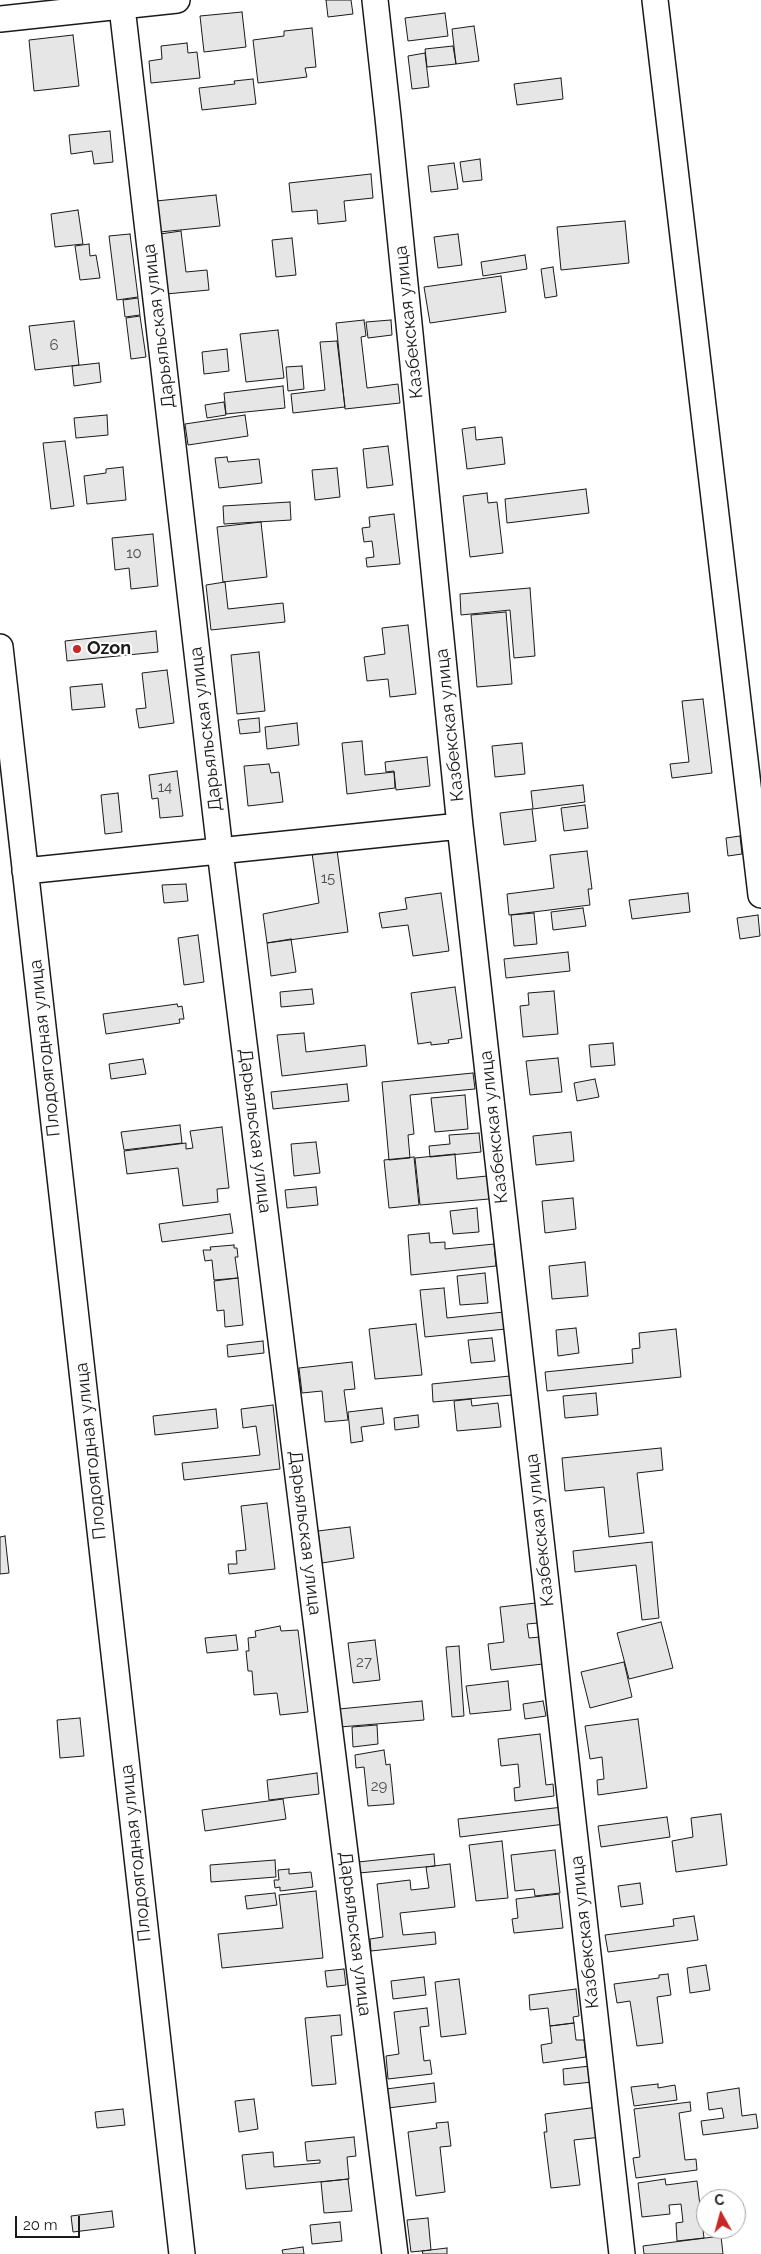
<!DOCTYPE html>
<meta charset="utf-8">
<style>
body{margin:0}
#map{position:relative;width:761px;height:2254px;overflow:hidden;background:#fff;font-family:Raleway,sans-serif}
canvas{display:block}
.north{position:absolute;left:696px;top:2189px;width:50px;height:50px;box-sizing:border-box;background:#fff;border:1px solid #a3a3a3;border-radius:50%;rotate:353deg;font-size:14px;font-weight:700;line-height:20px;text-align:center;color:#1a1a1a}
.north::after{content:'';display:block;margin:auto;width:18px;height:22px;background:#c62828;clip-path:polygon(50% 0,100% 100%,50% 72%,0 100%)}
.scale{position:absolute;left:15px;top:2216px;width:65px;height:22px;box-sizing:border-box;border:2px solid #1a1a1a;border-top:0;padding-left:6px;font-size:15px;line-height:18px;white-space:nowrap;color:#1a1a1a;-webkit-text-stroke:4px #fff;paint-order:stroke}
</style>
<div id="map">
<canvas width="761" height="2254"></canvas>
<div class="north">С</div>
<div class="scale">20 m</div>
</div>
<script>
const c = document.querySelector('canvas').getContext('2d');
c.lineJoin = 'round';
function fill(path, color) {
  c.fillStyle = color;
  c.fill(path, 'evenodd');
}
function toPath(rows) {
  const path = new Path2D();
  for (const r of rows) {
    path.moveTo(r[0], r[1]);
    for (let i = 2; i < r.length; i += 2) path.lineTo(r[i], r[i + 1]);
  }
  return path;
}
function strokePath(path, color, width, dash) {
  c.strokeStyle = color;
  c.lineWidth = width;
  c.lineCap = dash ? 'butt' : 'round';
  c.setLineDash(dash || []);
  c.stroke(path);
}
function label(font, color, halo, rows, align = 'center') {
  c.font = font + ' Raleway,sans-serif';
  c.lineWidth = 4;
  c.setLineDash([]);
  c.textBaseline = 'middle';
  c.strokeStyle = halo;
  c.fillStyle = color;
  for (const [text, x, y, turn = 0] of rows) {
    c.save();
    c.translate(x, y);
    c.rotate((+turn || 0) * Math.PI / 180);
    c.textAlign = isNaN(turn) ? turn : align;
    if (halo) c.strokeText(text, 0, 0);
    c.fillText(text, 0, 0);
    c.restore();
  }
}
const building = toPath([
 [326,0,351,0,353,14,328,17,326,0],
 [242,12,246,47,204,52,200,16,242,12],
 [445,13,448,36,408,41,405,18,445,13],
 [474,26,479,61,456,64,452,29,474,26],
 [312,28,316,67,305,68,307,77,258,83,253,40,284,36,284,31,312,28],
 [73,35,79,86,34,91,29,40,73,35],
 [187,43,188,53,197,52,200,78,151,83,149,61,162,59,161,46,187,43],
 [453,46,456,64,427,67,425,49,453,46],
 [425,53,429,87,412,89,408,56,425,53],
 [561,78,563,99,517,105,514,84,561,78],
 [253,79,256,104,202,110,199,88,235,84,234,81,253,79],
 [110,131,113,162,94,164,92,151,71,154,69,135,110,131],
 [480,159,482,180,463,182,460,162,480,159],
 [454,163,458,189,431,192,428,166,454,163],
 [371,174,373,198,344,201,346,221,318,224,317,210,292,212,289,183,371,174],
 [216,195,220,226,160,232,156,201,216,195],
 [78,210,83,244,55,247,51,214,78,210],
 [625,221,629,263,561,270,557,227,625,221],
 [181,231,186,272,207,270,209,290,166,294,160,234,181,231],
 [130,234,138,297,117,300,109,236,130,234],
 [458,234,462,265,438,268,434,237,458,234],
 [292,238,296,275,276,277,272,240,292,238],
 [89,244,90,256,96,255,100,278,80,280,75,246,89,244],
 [525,255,527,269,483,276,481,262,525,255],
 [553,267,557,296,545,298,541,269,553,267],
 [501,276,506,312,430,323,424,287,501,276],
 [138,298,140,315,125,317,123,300,138,298],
 [140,316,146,357,131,359,126,318,140,316],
 [364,320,366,336,361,337,367,388,398,384,400,403,345,409,336,323,364,320],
 [391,320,392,335,368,338,366,322,391,320],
 [74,321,79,365,35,370,29,326,74,321],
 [278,330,284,378,246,382,240,334,278,330],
 [337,341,345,407,293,413,291,394,325,390,320,342,337,341],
 [227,349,229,371,204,374,202,352,227,349],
 [99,363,101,382,74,386,72,366,99,363],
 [302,366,304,389,288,391,286,367,302,366],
 [283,386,285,408,226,414,224,393,283,386],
 [224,402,226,415,207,418,205,405,224,402],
 [107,415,108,435,76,438,74,418,107,415],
 [245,415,248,436,188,445,185,424,245,415],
 [475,427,476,440,502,437,505,464,467,469,462,429,475,427],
 [65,441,74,506,51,509,43,443,65,441],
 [388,446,393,485,367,488,363,449,388,446],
 [227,457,228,462,259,459,262,483,219,488,215,458,227,457],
 [123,467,126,500,87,504,84,476,106,473,106,469,123,467],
 [337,468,340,497,315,500,312,470,337,468],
 [586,489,589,513,507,523,505,499,586,489],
 [487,493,488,503,497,502,503,553,470,557,463,496,487,493],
 [290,502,291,520,224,524,223,506,290,502],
 [394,514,400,564,367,567,366,558,374,557,372,541,364,542,362,528,370,527,369,517,394,514],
 [261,522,267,577,223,582,217,527,261,522],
 [153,534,158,586,131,589,129,568,115,570,112,538,153,534],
 [225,582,228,609,283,603,285,622,211,630,206,585,225,582],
 [530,588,535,656,514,658,510,610,461,615,460,594,530,588],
 [506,612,512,684,477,687,471,615,506,612],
 [408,625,416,694,390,697,388,679,367,681,364,657,385,654,382,628,408,625],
 [156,631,158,652,67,661,65,641,156,631],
 [259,652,265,711,237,714,231,655,259,652],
 [167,670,174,723,139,728,136,709,146,708,142,673,167,670],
 [102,684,105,707,72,710,70,687,102,684],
 [703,699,712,773,672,778,670,764,689,762,682,701,703,699],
 [259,718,260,732,240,734,238,720,259,718],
 [297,723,299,745,267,749,265,727,297,723],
 [362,741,365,775,394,772,395,788,347,794,342,743,362,741],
 [522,743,525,774,495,777,492,746,522,743],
 [427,757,430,786,396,790,394,771,386,772,385,762,427,757],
 [269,764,271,773,279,772,283,802,248,806,244,766,269,764],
 [177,771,183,816,160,818,158,798,152,799,149,775,177,771],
 [583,785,585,802,533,809,531,791,583,785],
 [118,793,122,832,105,834,101,795,118,793],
 [585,805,588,828,564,831,561,808,585,805],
 [532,809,536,841,504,845,500,813,532,809],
 [740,836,742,854,728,856,726,838,740,836],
 [337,850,348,932,267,943,263,914,319,903,312,853,337,850],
 [587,851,592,889,588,889,590,905,509,915,507,894,554,888,550,855,587,851],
 [186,884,188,901,164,903,162,885,186,884],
 [441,893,449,951,413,956,408,925,382,928,379,913,407,909,405,898,441,893],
 [688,893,690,912,632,919,629,900,688,893],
 [583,908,586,926,553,930,551,912,583,908],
 [534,913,537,944,514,946,511,915,534,913],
 [758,915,760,936,740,939,737,918,758,915],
 [198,935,204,982,184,985,178,938,198,935],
 [291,939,296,972,271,976,267,943,291,939],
 [568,952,570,971,506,978,504,959,568,952],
 [455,987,462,1038,448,1040,449,1043,431,1045,431,1042,418,1044,411,993,455,987],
 [312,989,314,1004,281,1007,280,992,312,989],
 [554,991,558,1034,523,1037,520,1006,529,1005,528,993,554,991],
 [177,1004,178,1007,182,1006,184,1019,179,1019,180,1023,106,1034,103,1014,177,1004],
 [304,1033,306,1052,365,1045,367,1066,282,1076,277,1035,304,1033],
 [613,1043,615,1065,591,1067,589,1045,613,1043],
 [558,1058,562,1092,530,1095,526,1061,558,1058],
 [143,1059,146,1074,111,1079,109,1064,143,1059],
 [473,1073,475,1089,410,1095,414,1134,408,1135,410,1158,389,1160,382,1082,473,1073],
 [595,1079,599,1097,577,1101,574,1083,595,1079],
 [347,1084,349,1101,273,1109,271,1092,347,1084],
 [465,1095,468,1129,435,1132,431,1098,465,1095],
 [180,1125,182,1143,124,1150,121,1132,180,1125],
 [222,1127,229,1188,217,1189,218,1202,183,1206,178,1168,127,1174,124,1151,186,1143,186,1149,193,1148,190,1131,222,1127],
 [571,1132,574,1161,536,1165,533,1136,571,1132],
 [479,1133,481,1152,430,1157,429,1146,450,1144,449,1135,479,1133],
 [316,1142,320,1173,294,1176,291,1144,316,1142],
 [455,1154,457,1179,487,1176,489,1199,420,1205,415,1158,455,1154],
 [414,1157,419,1205,389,1208,384,1160,414,1157],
 [316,1187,318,1205,287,1208,285,1190,316,1187],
 [573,1198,576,1229,545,1233,542,1201,573,1198],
 [477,1208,479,1232,453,1234,450,1211,477,1208],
 [230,1214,233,1233,162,1242,159,1224,230,1214],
 [429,1233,430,1243,445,1242,445,1249,494,1244,496,1266,411,1275,408,1235,429,1233],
 [234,1245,234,1248,237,1248,238,1257,235,1257,238,1278,214,1280,212,1260,205,1261,203,1250,211,1250,210,1247,234,1245],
 [585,1262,588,1296,552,1299,549,1266,585,1262],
 [485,1273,488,1303,460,1305,457,1276,485,1273],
 [238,1278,243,1325,225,1327,224,1310,217,1311,214,1281,238,1278],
 [444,1288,447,1318,504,1312,506,1329,425,1337,420,1290,444,1288],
 [416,1324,422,1375,375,1379,369,1329,416,1324],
 [576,1328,579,1353,558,1356,556,1330,576,1328],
 [676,1329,681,1377,547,1391,545,1372,633,1363,632,1349,640,1348,639,1333,676,1329],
 [492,1338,495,1361,471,1363,468,1340,492,1338],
 [263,1341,264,1353,228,1357,227,1345,263,1341],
 [352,1362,355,1389,344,1390,348,1420,325,1422,322,1391,302,1393,299,1368,352,1362],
 [510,1376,512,1395,433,1402,432,1384,510,1376],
 [596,1393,598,1415,565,1418,563,1396,596,1393],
 [471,1399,472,1406,498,1403,501,1427,457,1431,454,1401,471,1399],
 [273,1405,280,1469,184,1480,182,1463,260,1455,256,1426,243,1428,241,1409,273,1405],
 [382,1408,384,1424,361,1427,363,1441,351,1443,348,1412,382,1408],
 [216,1409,218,1428,155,1435,153,1416,216,1409],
 [418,1415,419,1427,395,1430,394,1418,418,1415],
 [661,1448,663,1470,637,1473,644,1533,609,1537,604,1487,565,1491,562,1458,661,1448],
 [267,1503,275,1569,229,1574,228,1564,237,1564,236,1551,246,1550,241,1506,267,1503],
 [350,1527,354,1558,322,1563,318,1531,350,1527],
 [5,1536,9,1573,0,1574,0,1537,5,1536],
 [652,1542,659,1618,642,1620,636,1565,575,1572,573,1551,652,1542],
 [536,1603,538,1623,527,1624,529,1638,540,1637,543,1664,491,1670,488,1644,504,1642,500,1607,536,1603],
 [661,1622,673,1668,629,1679,617,1633,661,1622],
 [280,1626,281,1631,298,1630,308,1712,280,1715,277,1693,254,1695,252,1671,248,1671,246,1651,249,1651,248,1638,256,1637,255,1631,280,1626],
 [236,1635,238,1650,207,1653,205,1638,236,1635],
 [375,1640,380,1680,353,1683,348,1643,375,1640],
 [459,1646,464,1716,452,1717,446,1647,459,1646],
 [624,1662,632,1697,590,1708,581,1672,624,1662],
 [508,1681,511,1710,470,1714,466,1686,508,1681],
 [422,1701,424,1720,340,1727,339,1709,422,1701],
 [543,1701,546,1716,525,1719,523,1704,543,1701],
 [80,1718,84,1756,60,1758,57,1720,80,1718],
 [638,1719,647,1788,598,1795,597,1780,604,1779,602,1757,590,1759,585,1726,638,1719],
 [377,1725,378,1744,353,1747,352,1727,377,1725],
 [540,1734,546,1785,553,1784,554,1796,515,1801,514,1788,520,1787,518,1764,501,1766,498,1739,540,1734],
 [384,1750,386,1765,390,1764,394,1804,368,1806,364,1767,356,1768,355,1755,384,1750],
 [317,1773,319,1794,269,1800,267,1780,317,1773],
 [283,1799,286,1819,205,1831,202,1810,283,1799],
 [563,1807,565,1824,460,1837,458,1819,563,1807],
 [721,1814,727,1865,676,1872,672,1841,693,1837,691,1818,721,1814],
 [667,1817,670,1837,601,1847,598,1826,667,1817],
 [502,1841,508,1898,476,1901,469,1845,502,1841],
 [555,1850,560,1893,535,1896,534,1889,515,1891,511,1855,555,1850],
 [434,1854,435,1866,359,1873,358,1862,434,1854],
 [275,1860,276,1877,211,1882,210,1865,275,1860],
 [450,1864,455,1907,400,1913,403,1935,435,1932,436,1944,371,1951,370,1939,383,1937,377,1884,410,1880,411,1890,429,1888,426,1867,450,1864],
 [289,1869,289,1874,311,1872,313,1887,280,1891,280,1887,275,1888,274,1880,279,1880,278,1870,289,1869],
 [640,1883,643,1904,621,1907,618,1886,640,1883],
 [316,1891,323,1958,222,1968,218,1934,283,1928,279,1895,316,1891],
 [275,1893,277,1905,247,1909,245,1896,275,1893],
 [559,1894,563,1928,514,1933,512,1919,518,1918,516,1899,559,1894],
 [694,1916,698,1940,608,1952,605,1935,674,1926,673,1919,694,1916],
 [706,1965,710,1990,690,1993,687,1968,706,1965],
 [344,1969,346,1985,327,1987,325,1971,344,1969],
 [668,1974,671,1995,657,1997,663,2043,637,2046,630,2001,617,2003,614,1984,659,1978,659,1975,668,1974],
 [424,1977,426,1995,393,1999,391,1981,424,1977],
 [459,1979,466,2034,441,2037,435,1982,459,1979],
 [576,1989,579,2016,573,2017,574,2023,550,2026,548,2008,530,2010,529,1995,576,1989],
 [427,2008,429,2026,420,2027,424,2061,430,2060,432,2074,388,2079,386,2056,399,2054,394,2012,427,2008],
 [340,2015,342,2035,331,2036,336,2084,312,2086,305,2018,340,2015],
 [574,2023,576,2040,584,2040,586,2057,543,2063,541,2045,552,2043,550,2026,574,2023],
 [590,2066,592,2082,564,2085,563,2069,590,2066],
 [434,2083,436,2102,388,2108,386,2089,434,2083],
 [658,2084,658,2088,675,2085,677,2100,634,2106,631,2087,658,2084],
 [739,2088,742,2116,756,2114,758,2128,703,2135,701,2121,724,2118,722,2108,709,2110,707,2093,739,2088],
 [254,2099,258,2129,239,2132,235,2101,254,2099],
 [690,2102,691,2111,679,2113,685,2160,696,2159,697,2170,636,2178,633,2158,640,2157,634,2109,690,2102],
 [598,2107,602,2137,574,2140,580,2185,551,2188,544,2132,547,2132,545,2114,598,2107],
 [123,2109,125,2125,97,2128,95,2112,123,2109],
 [448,2122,451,2146,440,2147,445,2192,416,2196,408,2132,437,2128,436,2123,448,2122],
 [354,2137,356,2156,347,2157,349,2179,246,2189,242,2155,273,2152,274,2167,320,2163,320,2160,307,2161,305,2142,354,2137],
 [348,2179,352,2211,324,2213,321,2182,348,2179],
 [665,2179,666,2185,697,2181,704,2238,677,2241,676,2223,683,2222,681,2204,669,2205,670,2214,642,2217,638,2183,665,2179],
 [112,2211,114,2227,73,2232,71,2216,112,2211],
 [428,2218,431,2250,411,2252,407,2220,428,2218],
 [340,2222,342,2241,312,2244,310,2225,340,2222],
 [721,2236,723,2254,644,2254,643,2246,721,2236],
 [303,2247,304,2254,283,2254,282,2250,303,2247],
 [447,2248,447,2254,423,2254,422,2251,447,2248]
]);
fill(building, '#e6e6e6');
strokePath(building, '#1a1a1a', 1);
const minor = toPath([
 [375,0,388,117,460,826,622,2254],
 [655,0,761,895],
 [122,7,220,851,395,2254],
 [0,19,177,0],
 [0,647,182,2254],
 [25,871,460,826]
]);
strokePath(minor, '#1a1a1a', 28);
strokePath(minor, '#fff', 25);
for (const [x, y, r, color] of [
 [77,649,5,"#c62828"]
]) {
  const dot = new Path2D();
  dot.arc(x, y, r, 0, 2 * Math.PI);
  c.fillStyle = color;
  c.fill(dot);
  strokePath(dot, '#fff', 2);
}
label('15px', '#4d4d4d', null, [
 ["6",54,345],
 ["10",134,553],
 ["14",165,787],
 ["15",328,878],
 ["27",364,1662],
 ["29",379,1786]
]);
label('18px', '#1a1a1a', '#fff', [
 ["Казбекская улица",409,322,-96],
 ["Дарьяльская улица",159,326,-97],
 ["Казбекская улица",450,725,-96],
 ["Дарьяльская улица",206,729,-97],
 ["Плодоягодная улица",45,1048,-96],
 ["Казбекская улица",494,1127,-96],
 ["Дарьяльская улица",255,1131,83],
 ["Плодоягодная улица",91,1451,-96],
 ["Казбекская улица",540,1530,-96],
 ["Дарьяльская улица",305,1533,83],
 ["Плодоягодная улица",136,1853,-96],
 ["Казбекская улица",585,1932,-96],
 ["Дарьяльская улица",355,1934,83]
]);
label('bold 18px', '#1a1a1a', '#fff', [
 ["Ozon",87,649]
], 'left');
</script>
